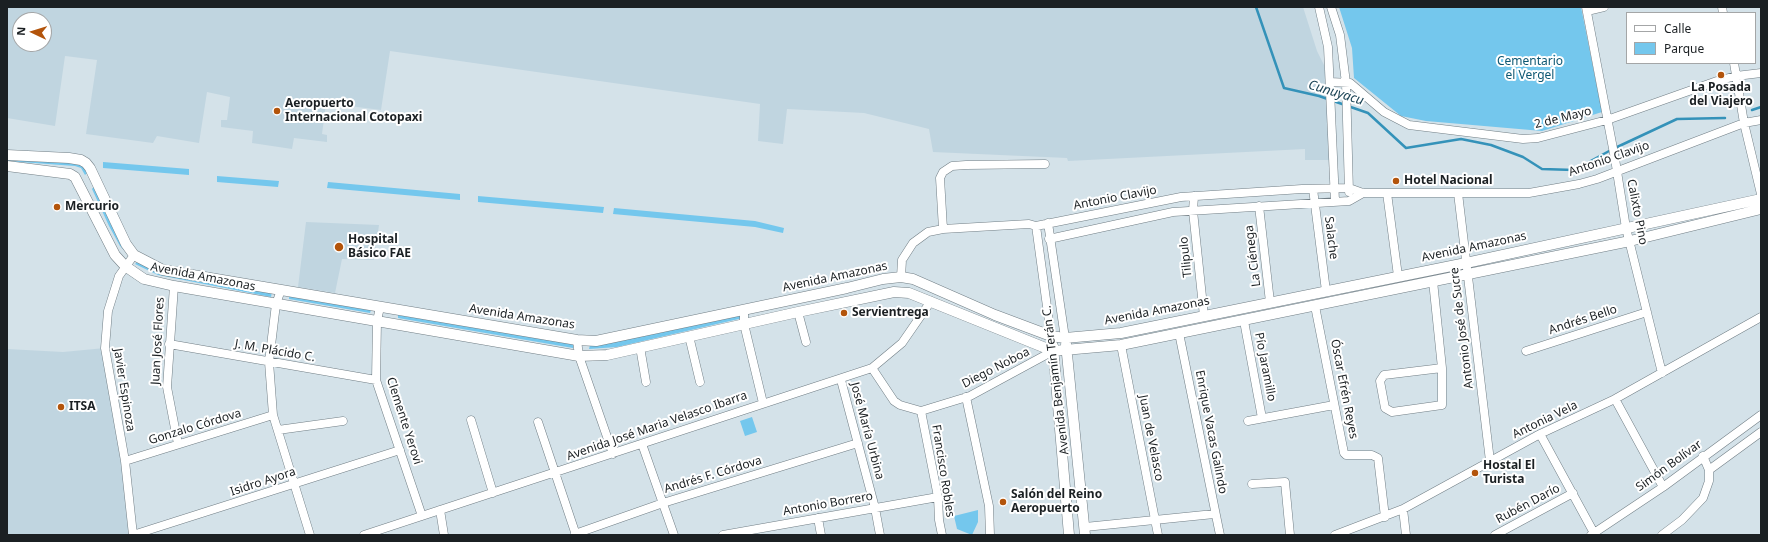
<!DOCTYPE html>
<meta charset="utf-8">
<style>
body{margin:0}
#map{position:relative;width:1768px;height:542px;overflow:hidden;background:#d4e2e9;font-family:"Noto Sans",sans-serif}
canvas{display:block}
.frame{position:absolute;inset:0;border:8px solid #1b2023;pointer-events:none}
.legend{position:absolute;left:1626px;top:12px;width:130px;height:52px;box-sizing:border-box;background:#fff;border:1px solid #a4a6a7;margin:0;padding:5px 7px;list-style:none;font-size:12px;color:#1b2023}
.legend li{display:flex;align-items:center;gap:8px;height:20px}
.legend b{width:20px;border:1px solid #a4a6a7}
.north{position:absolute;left:12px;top:12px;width:40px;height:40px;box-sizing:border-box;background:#fff;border:1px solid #a4a6a7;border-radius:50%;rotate:274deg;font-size:11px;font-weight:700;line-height:16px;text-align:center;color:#1b2023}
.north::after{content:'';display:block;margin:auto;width:14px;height:18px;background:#b3540b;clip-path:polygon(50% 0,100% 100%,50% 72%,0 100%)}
</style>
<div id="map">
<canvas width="1768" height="542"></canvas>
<div class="frame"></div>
<ul class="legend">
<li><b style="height:5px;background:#fff"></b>Calle</li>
<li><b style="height:11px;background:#74c7ed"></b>Parque</li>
</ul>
<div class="north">N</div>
</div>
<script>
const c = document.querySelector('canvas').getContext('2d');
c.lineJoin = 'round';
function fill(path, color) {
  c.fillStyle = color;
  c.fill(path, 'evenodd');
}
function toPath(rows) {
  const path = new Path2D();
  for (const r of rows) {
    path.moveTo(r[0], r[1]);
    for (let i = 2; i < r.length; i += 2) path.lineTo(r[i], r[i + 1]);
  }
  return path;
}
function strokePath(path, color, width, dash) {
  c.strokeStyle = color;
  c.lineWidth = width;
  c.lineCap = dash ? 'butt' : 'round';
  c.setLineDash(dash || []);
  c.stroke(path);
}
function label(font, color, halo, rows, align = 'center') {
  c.font = font + ' "Noto Sans",sans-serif';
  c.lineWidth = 4;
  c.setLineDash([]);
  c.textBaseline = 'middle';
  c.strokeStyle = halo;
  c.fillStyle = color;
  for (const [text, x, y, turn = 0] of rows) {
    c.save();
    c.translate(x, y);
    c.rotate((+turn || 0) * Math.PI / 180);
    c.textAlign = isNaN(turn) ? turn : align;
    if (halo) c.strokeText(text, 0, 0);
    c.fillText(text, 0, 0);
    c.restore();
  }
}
fill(toPath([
 [7,7,1303,7,1317,51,1324,65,1329,104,1330,160,1305,160,1305,149,1068,161,1067,158,933,152,929,129,864,113,787,109,783,144,758,141,760,104,390,51,381,110,326,103,322,134,327,135,327,142,294,138,292,149,252,143,253,131,221,127,221,120,227,120,230,97,207,92,199,143,157,136,153,143,86,134,97,60,65,56,55,126,7,118],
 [20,20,44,20,44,44,20,44],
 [306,222,379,225,374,260,342,259,335,293,298,287],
 [105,348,125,461,131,535,7,535,7,349,63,352]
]), '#c0d5e0');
fill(toPath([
 [1339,7,1581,7,1602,112,1542,131,1426,121,1401,116,1354,78,1352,48],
 [7,157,81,164,88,172,85,175,81,168,75,166,7,161],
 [103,162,189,169,189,175,103,168],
 [217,176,279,181,278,187,217,182],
 [328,182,460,194,460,200,327,188],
 [95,185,127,253,120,246,109,226,92,189],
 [478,196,604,207,603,213,478,202],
 [614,208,755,221,784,228,783,233,755,227,613,214],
 [138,261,272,292,271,297,158,275,135,264],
 [289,296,371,310,370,313,289,299],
 [741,313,743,318,617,347,589,349,590,345,609,343],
 [398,315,574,343,573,348,398,318],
 [752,417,757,432,745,436,740,421],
 [978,510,978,522,972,535,957,529,954,516]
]), '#74c7ed');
strokePath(toPath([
 [1256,7,1284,88,1319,96,1368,113,1406,148,1461,139,1491,145,1523,157,1542,169,1574,170,1611,150],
 [1752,110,1761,107],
 [1615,148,1677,119,1725,118]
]), '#3492b9', 2.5);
const minor = toPath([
 [1319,7,1328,47,1335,201],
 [1331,7,1340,35,1346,83,1349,192],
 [1586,7,1615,159,1626,228,1662,373],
 [1722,7,1723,13],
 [1587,11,1604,7],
 [1734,63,1744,123,1761,194],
 [1330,82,1350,83,1384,112,1409,125,1523,139,1538,138,1607,120,1717,81,1736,76,1761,73],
 [1313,189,1326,291],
 [1387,193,1398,276],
 [1458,193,1490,461],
 [1194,196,1193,211,1204,316],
 [1259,206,1270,302],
 [1048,223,1065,338],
 [1036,226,1051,336],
 [943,229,940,178,943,172,952,166,966,165,1045,164],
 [1049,239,1173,212,1349,201,1363,193],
 [901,277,902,260,913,243,928,232,943,229,1029,224,1036,226,1181,197,1302,189,1349,188,1363,193,1529,193,1579,184,1597,179,1744,123,1761,120],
 [1433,281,1442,368,1442,405,1392,412,1385,408,1380,381,1384,375,1442,368],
 [174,286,167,387,178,444],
 [281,290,276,304,269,362,273,415,310,535],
 [1315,306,1344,453,1346,455,1372,455,1378,458,1385,517],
 [380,307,377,321,376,380,422,516],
 [744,310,744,324,763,403],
 [798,312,806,342],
 [1244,321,1262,418],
 [1179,333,1220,535],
 [689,336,700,382],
 [577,340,579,356,613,454],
 [169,344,376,380],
 [1121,345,1158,535],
 [640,347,646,382],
 [1526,351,1647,312],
 [872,368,894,401,900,405,921,411,970,396,1053,351],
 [841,380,875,508,880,535],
 [966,397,989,506,990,535],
 [1615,399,1663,487],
 [921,411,938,497,939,520,942,535],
 [471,420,493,493],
 [1248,421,1334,405],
 [538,422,576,535],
 [278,430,343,421],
 [1540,434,1594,533],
 [642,444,674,535],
 [125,461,273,415],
 [1709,470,1761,432],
 [1252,484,1285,482,1290,535],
 [1403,509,1406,535],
 [440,510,444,535],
 [818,518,821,535],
 [1085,527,1214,514],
 [575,534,663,503,858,443],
 [133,535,125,461,105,348,108,311,119,276,134,255],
 [133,535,400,450],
 [364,535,872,368,902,343,931,301],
 [723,535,938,497],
 [1335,535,1403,509,1540,434,1615,399,1761,317],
 [1495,535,1573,493],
 [1591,535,1663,487,1761,415],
 [1662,535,1682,520,1703,498,1709,481,1709,470,1703,456]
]);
const major = toPath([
 [7,155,69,158,81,160,86,163,90,168,126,244,134,255,163,270,577,340,596,341,847,288,883,279,901,277,913,279,995,315,1051,336,1065,338,1121,333,1466,263,1761,199],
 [7,166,70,174,75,177,115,255,125,266,144,279,174,286,579,356,607,355,798,312,894,292,909,293,1053,351,1121,345,1630,241,1761,209],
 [1066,344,1085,535],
 [1053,346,1069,535]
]);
strokePath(minor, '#717e85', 9);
strokePath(major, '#717e85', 11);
strokePath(minor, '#fff', 8);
strokePath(major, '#fff', 10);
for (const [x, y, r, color] of [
 [1721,75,4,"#b3540b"],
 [277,111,4,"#b3540b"],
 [1396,181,4,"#b3540b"],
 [57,207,4,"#b3540b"],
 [339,247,5,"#b3540b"],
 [844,313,4,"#b3540b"],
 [61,407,4,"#b3540b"],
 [1475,473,4,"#b3540b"],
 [1003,502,4,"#b3540b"]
]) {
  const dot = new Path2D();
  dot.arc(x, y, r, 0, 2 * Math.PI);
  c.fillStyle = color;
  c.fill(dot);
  strokePath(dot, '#fff', 1.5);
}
label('12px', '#0c5773', '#fff', [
 ["Cementario",1530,62],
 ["el Vergel",1530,76]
]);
label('bold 12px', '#1b2023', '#fff', [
 ["La Posada",1721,88,"center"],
 ["del Viajero",1721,102,"center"],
 ["Aeropuerto",285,104],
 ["Internacional Cotopaxi",285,118],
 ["Hotel Nacional",1404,181],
 ["Mercurio",65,207],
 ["Hospital",348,240],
 ["Básico FAE",348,254],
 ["Servientrega",852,313],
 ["ITSA",69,407],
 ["Hostal El",1483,466],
 ["Turista",1483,480],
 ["Salón del Reino",1011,495],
 ["Aeropuerto",1011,509]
], 'left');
label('12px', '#1b2023', '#fff', [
 ["2 de Mayo",1563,118,-14],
 ["Antonio Clavijo",1609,159,-19],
 ["Antonio Clavijo",1115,198,-11],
 ["Calixto Pino",1637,212,79],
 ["Salache",1331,238,83],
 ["Avenida Amazonas",1474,247,-12],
 ["La Ciénega",1253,256,-97],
 ["Tilipulo",1186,257,-96],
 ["Avenida Amazonas",203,277,11],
 ["Avenida Amazonas",835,277,-12],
 ["Avenida Amazonas",1157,311,-11],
 ["Avenida Amazonas",522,317,9],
 ["Andrés Bello",1583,320,-18],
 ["Antonio José de Sucre",1462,328,-97],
 ["Juan José Flores",158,341,-87],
 ["J. M. Plácido C.",275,351,10],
 ["Pío Jaramillo",1265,367,79],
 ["Diego Noboa",996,368,-27],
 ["Avenida Benjamín Terán C.",1056,380,-97],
 ["Óscar Efrén Reyes",1344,389,79],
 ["Javier Espinoza",124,390,81],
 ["Antonia Vela",1545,420,-26],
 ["Clemente Yerovi",404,421,72],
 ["Avenida José Maria Velasco Ibarra",657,426,-19],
 ["Gonzalo Córdova",195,427,-17],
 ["José María Urbina",867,431,75],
 ["Enrique Vacas Galindo",1211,432,79],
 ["Juan de Velasco",1151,438,79],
 ["Simón Bolívar",1669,466,-36],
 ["Francisco Robles",943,471,81],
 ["Andrés F. Córdova",713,475,-17],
 ["Isidro Ayora",263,482,-18],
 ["Antonio Borrero",828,504,-10],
 ["Rubén Darío",1528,504,-28]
]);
label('italic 13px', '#1c4456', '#fff', [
 ["Cunuyacu",1336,93,17]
]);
</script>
